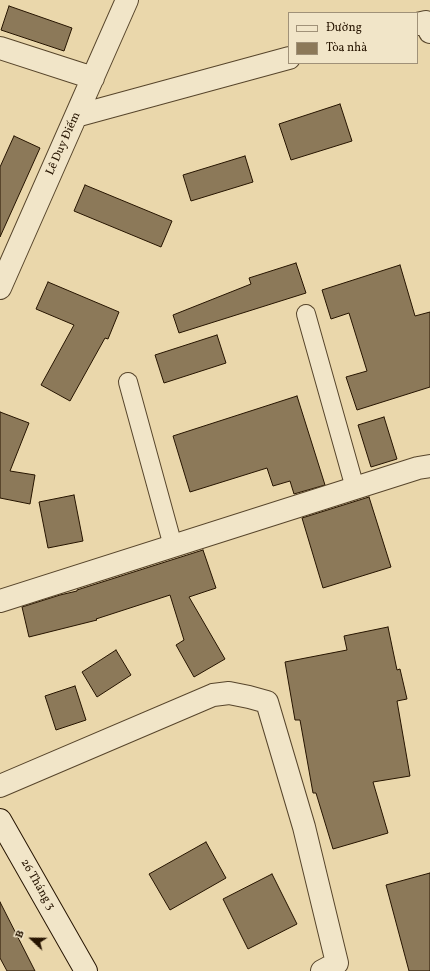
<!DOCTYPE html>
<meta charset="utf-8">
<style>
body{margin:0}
#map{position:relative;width:430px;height:971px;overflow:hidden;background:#ead7ab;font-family:Vollkorn,serif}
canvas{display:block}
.legend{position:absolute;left:288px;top:12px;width:130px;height:52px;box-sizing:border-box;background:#f1e5c8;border:1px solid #a09178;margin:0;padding:5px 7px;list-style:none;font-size:12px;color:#261400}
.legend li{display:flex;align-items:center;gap:8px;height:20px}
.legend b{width:20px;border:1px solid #a09178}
.north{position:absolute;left:12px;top:919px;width:40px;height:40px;-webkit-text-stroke:3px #f1e5c8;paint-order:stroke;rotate:292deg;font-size:11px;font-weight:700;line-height:16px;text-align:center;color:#261400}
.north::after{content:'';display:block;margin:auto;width:14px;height:18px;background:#261400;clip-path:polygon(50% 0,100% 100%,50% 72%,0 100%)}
</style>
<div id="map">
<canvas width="430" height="971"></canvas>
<ul class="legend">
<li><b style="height:5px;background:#f1e5c8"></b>Đường</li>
<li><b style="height:11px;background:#8c7959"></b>Tòa nhà</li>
</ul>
<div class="north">B</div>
</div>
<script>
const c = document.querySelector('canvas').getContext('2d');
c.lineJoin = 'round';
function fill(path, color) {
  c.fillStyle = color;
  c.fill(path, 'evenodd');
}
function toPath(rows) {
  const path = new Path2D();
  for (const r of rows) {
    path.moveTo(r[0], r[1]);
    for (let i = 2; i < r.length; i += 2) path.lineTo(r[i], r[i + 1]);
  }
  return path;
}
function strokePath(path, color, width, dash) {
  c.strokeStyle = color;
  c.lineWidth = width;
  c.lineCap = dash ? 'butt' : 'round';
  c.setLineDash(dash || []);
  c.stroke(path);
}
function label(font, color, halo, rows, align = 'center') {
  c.font = font + ' Vollkorn,serif';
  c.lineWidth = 3;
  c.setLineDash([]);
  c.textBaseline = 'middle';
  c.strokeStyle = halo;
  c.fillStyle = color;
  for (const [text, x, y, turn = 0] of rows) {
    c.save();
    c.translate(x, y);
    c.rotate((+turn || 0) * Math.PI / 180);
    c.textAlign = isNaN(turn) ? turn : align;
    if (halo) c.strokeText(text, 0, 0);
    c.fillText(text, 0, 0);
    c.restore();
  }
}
const building = toPath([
 [9,6,72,28,64,51,1,30,9,6],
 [340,104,352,141,291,160,279,124,340,104],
 [14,136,40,148,0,237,0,167,14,136],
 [245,156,253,182,191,201,183,175,245,156],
 [85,185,172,221,161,247,74,211,85,185],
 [296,263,306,293,179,333,173,315,251,284,249,278,296,263],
 [400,265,415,316,430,312,430,387,357,410,346,377,367,371,349,313,331,319,322,290,400,265],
 [48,282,119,312,108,339,105,338,70,401,41,385,74,325,36,309,48,282],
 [217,335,226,363,164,383,155,355,217,335],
 [297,396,325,485,294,494,290,481,273,486,267,468,190,492,173,436,297,396],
 [0,412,29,423,10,471,35,475,30,504,0,498,0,412],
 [384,417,397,459,371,467,358,425,384,417],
 [74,495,83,541,48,548,39,502,74,495],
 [369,497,391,567,323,588,302,518,369,497],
 [203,550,216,588,189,597,225,659,194,677,176,645,184,640,170,595,96,619,97,620,29,637,22,607,60,595,77,591,77,590,203,550],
 [388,627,397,670,400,669,407,699,397,701,410,776,373,782,388,833,333,849,316,793,313,793,300,720,295,720,285,662,347,650,344,636,388,627],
 [116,650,131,675,97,697,82,672,116,650],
 [75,686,86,720,56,730,45,696,75,686],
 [206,842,226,878,170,910,149,874,206,842],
 [430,873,430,971,409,971,386,885,430,873],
 [272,874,297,924,248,949,223,899,272,874],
 [0,902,35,971,7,971,0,958,0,902]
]);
fill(building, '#8c7959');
strokePath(building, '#261400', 1);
const lane = toPath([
 [306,314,355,488],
 [128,382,173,546]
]);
const street = toPath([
 [417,24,426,22,430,32],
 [0,48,93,78],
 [76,116,289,58],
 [0,288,127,0],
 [0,601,355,488,418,468,430,466],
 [0,786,213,695,229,693,249,697,267,702,304,827,337,963,322,971]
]);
const secondary = toPath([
 [0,820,86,971]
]);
strokePath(lane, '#57452b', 20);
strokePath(street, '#57452b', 24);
strokePath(secondary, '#261400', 24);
strokePath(lane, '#f1e5c8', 18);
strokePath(street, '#f1e5c8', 22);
strokePath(secondary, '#f1e5c8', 22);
label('12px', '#261400', '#f1e5c8', [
 ["Lê Duy Điếm",64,144,-66],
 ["26 Tháng 3",37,885,60]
]);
</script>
